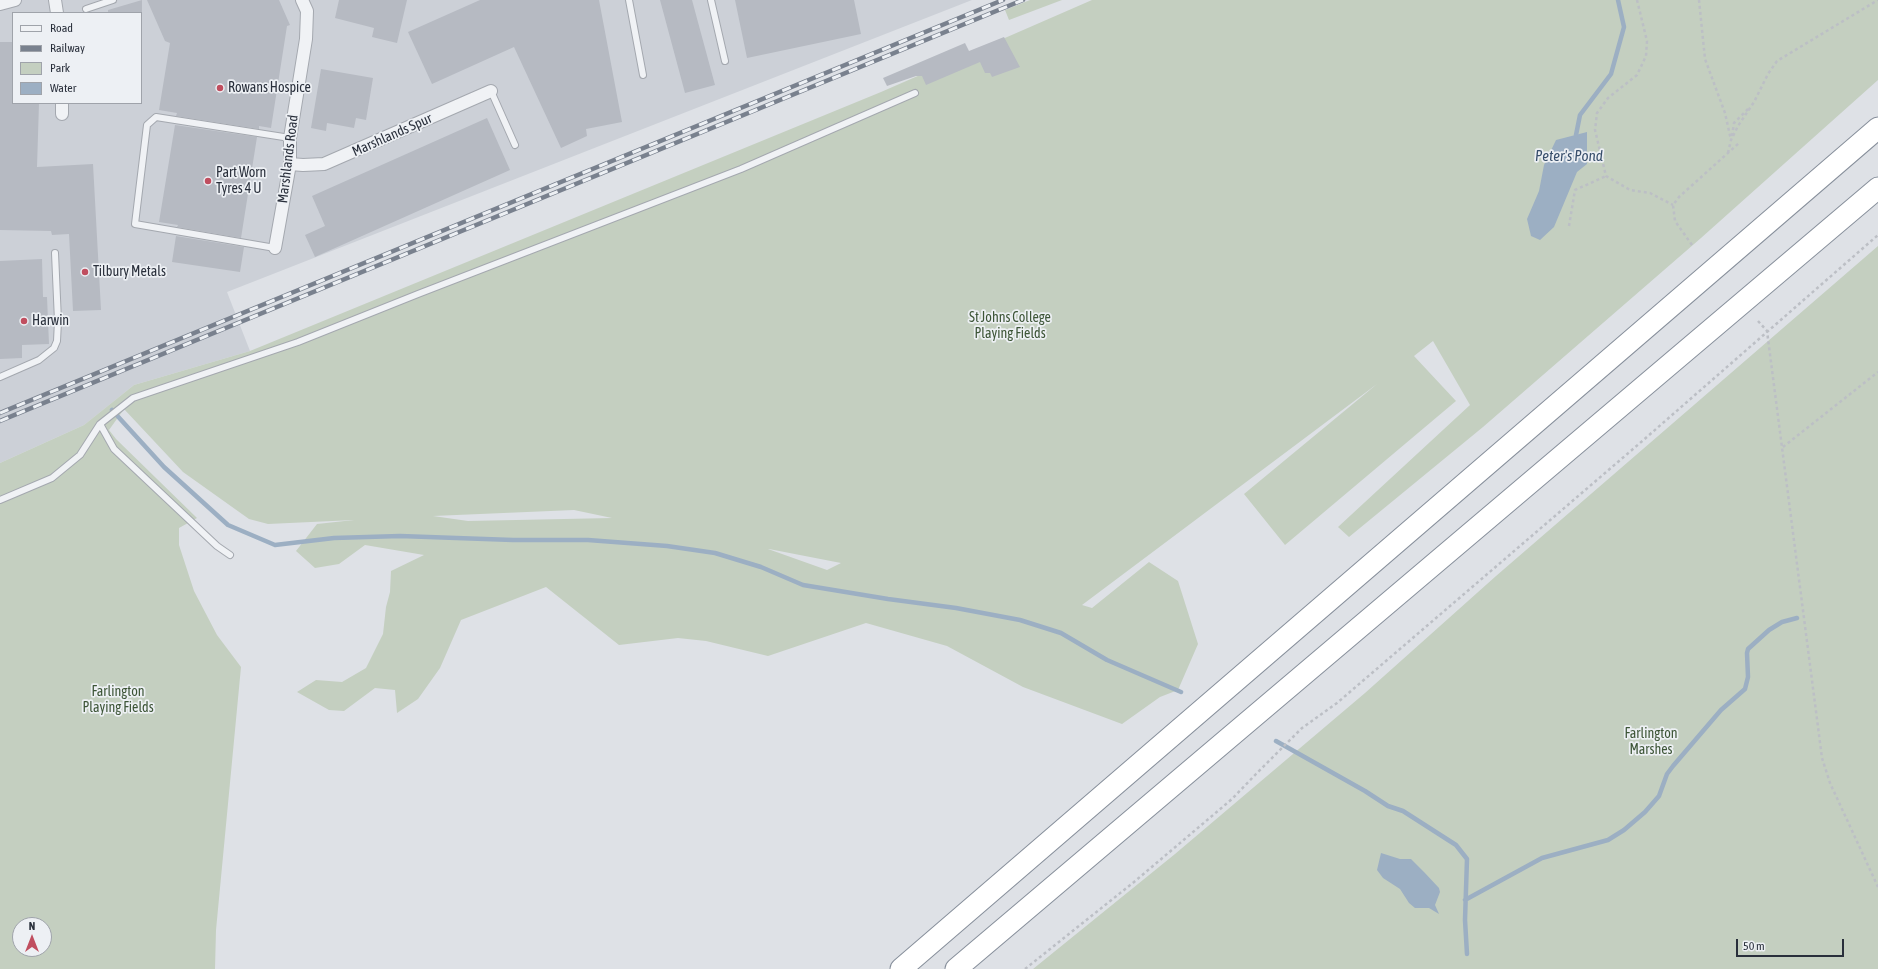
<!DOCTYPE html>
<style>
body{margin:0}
#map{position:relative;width:1878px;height:969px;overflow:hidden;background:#dee1e6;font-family:"Asap Condensed",sans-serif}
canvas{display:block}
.legend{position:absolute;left:12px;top:12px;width:130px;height:92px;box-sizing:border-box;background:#edf0f4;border:1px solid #9fa3aa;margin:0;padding:5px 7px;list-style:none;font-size:12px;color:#292f3b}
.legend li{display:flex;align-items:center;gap:8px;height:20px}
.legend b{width:20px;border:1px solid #9fa3aa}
.north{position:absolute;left:12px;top:917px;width:40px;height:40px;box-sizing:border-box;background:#edf0f4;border:1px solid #9fa3aa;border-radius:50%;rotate:0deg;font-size:11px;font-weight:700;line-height:16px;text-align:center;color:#292f3b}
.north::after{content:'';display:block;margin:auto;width:14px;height:18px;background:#c04e5f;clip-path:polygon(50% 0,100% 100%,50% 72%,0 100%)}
.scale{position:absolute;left:1736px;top:939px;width:108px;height:18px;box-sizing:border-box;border:2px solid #292f3b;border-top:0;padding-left:5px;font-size:12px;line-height:14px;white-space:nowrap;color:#292f3b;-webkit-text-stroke:3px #edf0f4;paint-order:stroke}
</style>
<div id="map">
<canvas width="1878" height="969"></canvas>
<ul class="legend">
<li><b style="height:5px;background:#f0f2f5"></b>Road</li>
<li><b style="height:5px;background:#79818e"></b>Railway</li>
<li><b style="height:11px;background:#c4cfc0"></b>Park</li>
<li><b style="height:11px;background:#9cafc3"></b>Water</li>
</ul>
<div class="north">N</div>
<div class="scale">50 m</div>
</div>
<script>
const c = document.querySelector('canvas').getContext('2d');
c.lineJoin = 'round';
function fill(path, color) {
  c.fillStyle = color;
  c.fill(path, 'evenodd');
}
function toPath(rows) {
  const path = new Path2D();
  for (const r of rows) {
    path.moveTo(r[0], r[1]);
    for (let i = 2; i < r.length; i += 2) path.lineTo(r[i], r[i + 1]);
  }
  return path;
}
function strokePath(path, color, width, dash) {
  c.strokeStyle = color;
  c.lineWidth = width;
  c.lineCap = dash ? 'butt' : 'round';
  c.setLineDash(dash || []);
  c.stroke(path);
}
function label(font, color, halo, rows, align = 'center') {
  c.font = font + ' "Asap Condensed",sans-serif';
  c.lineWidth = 3.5;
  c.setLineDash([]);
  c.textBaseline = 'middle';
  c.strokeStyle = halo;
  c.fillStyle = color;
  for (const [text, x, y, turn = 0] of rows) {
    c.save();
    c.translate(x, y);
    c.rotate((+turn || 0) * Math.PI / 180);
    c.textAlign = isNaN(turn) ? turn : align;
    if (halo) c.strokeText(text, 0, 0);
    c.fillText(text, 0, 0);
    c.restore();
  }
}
fill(toPath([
 [0,0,972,0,227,292,250,351,134,385,84,425,0,463],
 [13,13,141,13,141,103,13,103]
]), '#ccd0d7');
fill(toPath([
 [1030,0,1062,0,1009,20,1005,10],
 [1092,0,1878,0,1878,80,1701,238,1483,427,1349,537,1338,527,1470,405,1433,341,1414,356,1456,401,1285,545,1244,494,1377,384,1082,605,1092,608,1149,562,1178,581,1198,644,1178,690,1160,697,1122,724,1023,687,947,646,866,623,768,656,706,641,678,638,619,645,546,587,461,620,440,668,418,699,397,713,395,690,375,688,344,711,329,710,297,692,316,680,342,682,366,668,383,634,386,607,390,592,391,571,424,555,365,545,339,564,315,568,296,551,317,524,354,520,268,524,249,519,183,472,124,409,109,430,116,439,197,518,179,528,179,545,194,591,217,635,241,667,216,930,215,969,0,969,0,463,84,425,134,385,250,351,881,92],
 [574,510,612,518,468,521,433,516],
 [768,549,769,549,841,563,827,570],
 [20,925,44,925,44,949,20,949],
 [1878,246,1878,969,1033,969,1175,854,1365,693,1496,576]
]), '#c4cfc0');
fill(toPath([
 [1587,132,1587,164,1577,172,1554,227,1540,240,1531,236,1527,219,1539,191,1544,165,1556,140],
 [1381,853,1400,859,1411,859,1424,872,1439,888,1440,892,1435,905,1439,914,1429,908,1415,908,1409,903,1400,889,1383,878,1377,870]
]), '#9cafc3');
strokePath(toPath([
 [1576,135,1580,115,1611,74,1624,27,1618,0],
 [112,410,164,467,228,525,275,545,334,538,400,536,513,540,588,540,667,546,715,553,761,567,803,585,888,599,956,608,1020,620,1061,633,1107,660,1181,692],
 [1276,741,1365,791,1388,806,1403,811,1456,845,1467,859,1465,920,1467,954],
 [1465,900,1542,858,1608,840,1624,830,1645,812,1659,796,1667,774,1673,766,1721,710,1745,689,1748,677,1747,653,1748,649,1769,630,1782,622,1797,618]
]), '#9cafc3', 4.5);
fill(toPath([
 [142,0,142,13,108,13,108,10],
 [147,0,279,0,290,25,287,26,271,128,259,126,259,129,176,116,177,113,159,110,170,43,165,41],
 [339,0,407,0,397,43,372,37,374,28,335,18],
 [480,0,599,0,622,122,586,129,587,136,561,148,514,47,432,84,408,32],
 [660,0,692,0,715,85,685,93],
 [735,0,854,0,861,34,747,58],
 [1004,37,1020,67,992,77,990,73,985,73,980,62,926,85,922,76,916,76,887,86,883,78,965,43,969,51],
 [0,42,13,42,13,103,39,103,37,167,93,164,101,310,73,311,69,234,52,235,51,231,0,230],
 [321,69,373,78,366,120,356,118,354,128,327,123,326,131,311,128],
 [487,118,510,170,315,257,305,235,325,226,312,196],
 [175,125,257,137,241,238,177,227,178,225,159,222],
 [176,236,244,247,240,272,172,262],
 [42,259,43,297,47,297,49,344,22,345,22,358,0,359,0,261]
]), '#b6bac2');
const lane = toPath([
 [629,0,643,75],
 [711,0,725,61],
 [86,9,113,0],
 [491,91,515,145],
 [275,248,135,224,147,125,156,117,290,138],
 [0,377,39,360,54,348,57,341,58,321,55,253],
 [100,424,114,449,217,546,230,555],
 [0,500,52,478,80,455,100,424,133,398,298,342,418,294,741,169,915,93]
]);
const street = toPath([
 [55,0,57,13],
 [0,4,15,0],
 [62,103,62,114],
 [290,164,303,165,324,164,491,91],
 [275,248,290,164,290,138,306,39,307,11,302,0]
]);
const highway = toPath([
 [901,969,1878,128],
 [956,969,1878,188]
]);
strokePath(lane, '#a4a8af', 8);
strokePath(street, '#a4a8af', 14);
strokePath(highway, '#878f9b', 23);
strokePath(toPath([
 [1637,0,1647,41,1646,56,1637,75,1608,98,1597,113,1595,130,1606,176,1630,190,1650,193,1673,205],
 [1699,0,1705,59,1725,113,1731,140],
 [1732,136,1734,123,1748,109],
 [1728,153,1731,140,1738,126,1754,102,1768,74,1777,61,1878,0],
 [1569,226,1575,190,1606,176],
 [1692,245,1675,221,1673,205,1679,197,1739,143],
 [1758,321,1767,331,1822,758,1830,783,1878,887],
 [1783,447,1878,372],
 [1025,969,1134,882,1232,799,1256,774,1302,728,1337,703,1640,443,1878,235]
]), '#bcbfc5', 2.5, [3, 3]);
strokePath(lane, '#f0f2f5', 6);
strokePath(street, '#f0f2f5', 12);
strokePath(highway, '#fff', 21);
const rail = toPath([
 [0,413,1003,0],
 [0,421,1023,0]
]);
strokePath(rail, '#79818e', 4.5);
strokePath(rail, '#edf0f4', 3, [9]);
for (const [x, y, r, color] of [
 [220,88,4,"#c04e5f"],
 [208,181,4,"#c04e5f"],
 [85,272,4,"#c04e5f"],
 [24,321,4,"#c04e5f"]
]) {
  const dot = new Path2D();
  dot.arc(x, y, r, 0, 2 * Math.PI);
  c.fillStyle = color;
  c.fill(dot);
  strokePath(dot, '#edf0f4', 1.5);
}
label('14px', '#292f3b', '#edf0f4', [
 ["Rowans Hospice",228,88],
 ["Part Worn",216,173],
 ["Tyres 4 U",216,189],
 ["Tilbury Metals",93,272],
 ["Harwin",32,321]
], 'left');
label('14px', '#292f3b', '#edf0f4', [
 ["Marshlands Spur",392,135,-24],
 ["Marshlands Road",288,159,-83]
]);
label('14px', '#3d5537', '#edf0f4', [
 ["St Johns College",1010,318],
 ["Playing Fields",1010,334],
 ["Farlington",118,692],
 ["Playing Fields",118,708],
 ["Farlington",1651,734],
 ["Marshes",1651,750]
]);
label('italic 15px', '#374e6b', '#edf0f4', [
 ["Peter's Pond",1569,156]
]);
</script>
